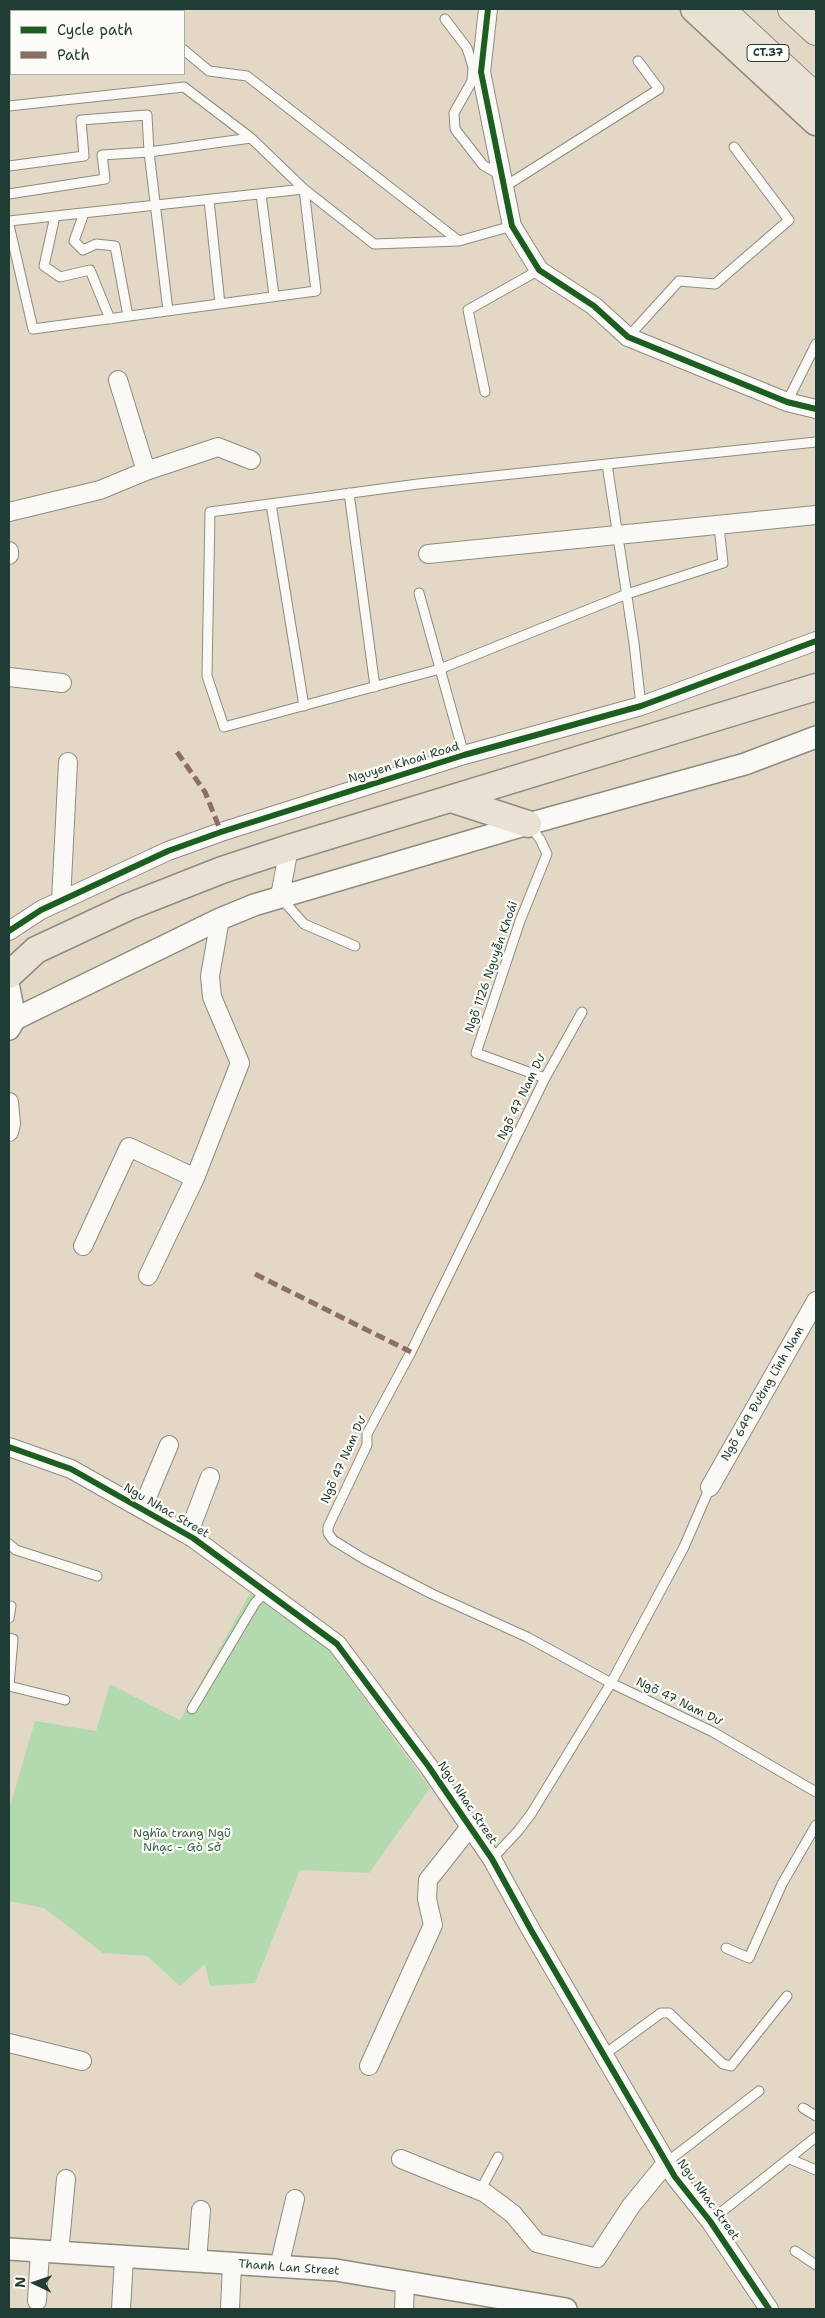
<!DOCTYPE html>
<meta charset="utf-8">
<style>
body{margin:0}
#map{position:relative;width:825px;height:2318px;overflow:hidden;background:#e3d8c6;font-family:"Shantell Sans",sans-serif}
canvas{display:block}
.frame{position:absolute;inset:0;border:10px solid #1f3d34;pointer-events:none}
.legend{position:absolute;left:10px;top:10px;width:175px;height:65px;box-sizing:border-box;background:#fdfcf7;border:1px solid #a4b0a9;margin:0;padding:6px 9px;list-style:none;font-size:15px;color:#1f3d34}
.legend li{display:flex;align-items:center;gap:10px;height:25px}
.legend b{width:25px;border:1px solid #a4b0a9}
.north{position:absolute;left:10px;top:2258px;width:50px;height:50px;-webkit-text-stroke:4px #fdfcf7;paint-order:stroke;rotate:273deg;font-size:14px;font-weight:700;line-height:20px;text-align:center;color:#1f3d34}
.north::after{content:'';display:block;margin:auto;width:18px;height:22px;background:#1f3d34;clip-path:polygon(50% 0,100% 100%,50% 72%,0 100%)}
</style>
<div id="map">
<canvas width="825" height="2318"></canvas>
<div class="frame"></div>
<ul class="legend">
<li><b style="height:6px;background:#1b5e20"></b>Cycle path</li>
<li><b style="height:6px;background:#8d6e63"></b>Path</li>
</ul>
<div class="north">N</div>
</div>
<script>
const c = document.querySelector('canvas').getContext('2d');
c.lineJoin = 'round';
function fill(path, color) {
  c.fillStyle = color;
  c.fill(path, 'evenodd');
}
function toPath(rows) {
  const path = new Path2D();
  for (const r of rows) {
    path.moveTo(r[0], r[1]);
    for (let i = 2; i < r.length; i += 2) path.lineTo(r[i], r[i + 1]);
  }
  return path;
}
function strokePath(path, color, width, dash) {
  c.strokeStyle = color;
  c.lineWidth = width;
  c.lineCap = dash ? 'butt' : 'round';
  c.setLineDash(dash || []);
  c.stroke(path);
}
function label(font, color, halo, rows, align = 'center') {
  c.font = font + ' "Shantell Sans",sans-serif';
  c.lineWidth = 4.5;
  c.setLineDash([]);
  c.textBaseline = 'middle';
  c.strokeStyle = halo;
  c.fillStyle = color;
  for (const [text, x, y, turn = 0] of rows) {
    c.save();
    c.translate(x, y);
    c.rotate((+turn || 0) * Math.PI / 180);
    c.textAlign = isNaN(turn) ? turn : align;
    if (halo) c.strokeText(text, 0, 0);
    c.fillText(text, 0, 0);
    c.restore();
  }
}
fill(toPath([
 [250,1593,326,1646,430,1788,369,1873,300,1870,255,1983,210,1986,205,1964,180,1986,147,1956,103,1953,44,1908,9,1901,9,1809,35,1721,96,1731,110,1684,180,1720]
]), '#b3daae');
const service = toPath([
 [136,9,139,11],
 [445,19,467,48,473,67,472,81,454,113,455,129,483,165,502,176],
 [184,50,209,71,247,76,459,241,512,226],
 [9,106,184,87,251,138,304,189,316,291,33,329,9,225],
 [9,166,84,156,81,120,147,115,149,152,102,155,105,179,9,194],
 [504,187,659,89,638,61],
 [261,194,274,296],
 [209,200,220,304],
 [84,213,74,241,83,250,96,244,115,246,128,316],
 [55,216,44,266,60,277,90,270,110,319],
 [9,221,304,189,374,244,459,241],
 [168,311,149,152,251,138],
 [628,337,679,281,715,284,789,220,734,147],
 [485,392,468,310,539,270],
 [787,402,816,344],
 [607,464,418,484,210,512,207,676,224,727,440,669,627,594,723,563,719,526],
 [349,493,375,687],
 [271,504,304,706],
 [419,593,464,755],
 [641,706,634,643,607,464,816,442],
 [530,826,540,839,547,854,520,921,476,1053,545,1078],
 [281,898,304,924,355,946],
 [582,1012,545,1078,411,1352,367,1434,367,1445,328,1527,328,1533,333,1540,364,1559,432,1594,527,1637,611,1683,713,1732,816,1792],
 [9,1544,16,1550,97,1576],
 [9,1606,11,1606,9,1618],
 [9,1638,13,1639,9,1685],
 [9,1686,65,1700],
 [192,1709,255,1603,266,1591],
 [492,1859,518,1831,531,1814,611,1683,684,1547,710,1487],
 [726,1948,749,1958,782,1884,816,1825],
 [605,2054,661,2013,669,2013,723,2064,731,2066,787,1996],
 [803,2108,816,2116],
 [790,2159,816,2170],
 [667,2162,759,2091],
 [480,2191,498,2157],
 [710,2221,816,2137],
 [795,2251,816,2265]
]);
const minor = toPath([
 [488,9,481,72,512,226,539,270,594,306,628,337,787,402,816,409],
 [118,380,146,471],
 [9,512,100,490,146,471,218,447,251,460],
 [9,551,9,555],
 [428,554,816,515],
 [9,677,62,683],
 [280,896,289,848],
 [61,901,68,762],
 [9,931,41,910,168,851,221,832,464,755,641,706,816,641],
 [9,1102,11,1124,9,1132],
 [83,1246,129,1147,195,1178],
 [148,1276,195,1178,240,1063,212,997,210,976,220,919],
 [9,1447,71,1469,193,1538,337,1644,429,1767,492,1859,531,1930,675,2177,710,2221,769,2309],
 [710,1487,816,1301],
 [142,1509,169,1445],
 [188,1535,210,1477],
 [9,2043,82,2061],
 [369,2066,433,1925,427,1899,428,1880,470,1827],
 [401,2159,485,2193,513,2214,537,2243,597,2258,631,2206,667,2162],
 [59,2253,66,2179],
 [197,2262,201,2210],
 [279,2267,295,2199],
 [37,2301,40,2252],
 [121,2309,124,2258],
 [230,2309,232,2264],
 [404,2309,405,2282]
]);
const tertiary = toPath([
 [9,988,15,1019,9,1029],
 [15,1019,220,919,254,905,528,824,745,764,816,737],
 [9,2249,336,2270,566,2309]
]);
const primary = toPath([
 [694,9,816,122],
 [451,799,528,824],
 [9,975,36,950,128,907,222,870,289,848,816,687]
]);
const motorway = toPath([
 [720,9,816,98],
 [792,9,816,31]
]);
strokePath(service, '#8c8c81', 11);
strokePath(minor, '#8c8c81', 20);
strokePath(tertiary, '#8c8c81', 24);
strokePath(primary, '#8c8c81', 29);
strokePath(motorway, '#8c8c81', 30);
strokePath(service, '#fbf9f6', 9);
strokePath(minor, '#fbf9f6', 18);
strokePath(tertiary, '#fbf9f6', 21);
strokePath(primary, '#eae1d5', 26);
strokePath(motorway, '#eae1d5', 28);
strokePath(toPath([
 [177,752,205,792,221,832],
 [255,1274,411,1352]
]), '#8d6e63', 5, [10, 5]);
strokePath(toPath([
 [488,9,481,72,512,226,539,270,594,306,628,337,787,402,816,409],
 [9,931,41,910,168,851,221,832,464,755,641,706,816,641],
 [9,1447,71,1469,193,1538,337,1644,429,1767,492,1859,531,1930,675,2177,710,2221,769,2309]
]), '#1b5e20', 6);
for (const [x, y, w] of [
 [768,53,42]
]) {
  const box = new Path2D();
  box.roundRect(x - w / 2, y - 8.5, w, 17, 4);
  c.fillStyle = '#fdfcf7';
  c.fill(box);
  strokePath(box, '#1f3d34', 1);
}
label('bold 11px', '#1f3d34', null, [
 ["CT.37",768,53]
]);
label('12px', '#1f3d34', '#fdfcf7', [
 ["Nguyen Khoai Road",404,763,-17],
 ["Ngõ 1126 Nguyễn Khoái",492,967,-71],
 ["Ngõ 47 Nam Dư",522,1097,-64],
 ["Ngõ 649 Đường Lĩnh Nam",763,1394,-60],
 ["Ngõ 47 Nam Dư",344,1460,-66],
 ["Ngu Nhac Street",166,1511,30],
 ["Ngõ 47 Nam Dư",679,1702,26],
 ["Ngu Nhac Street",467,1803,56],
 ["Ngu Nhac Street",708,2200,54],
 ["Thanh Lan Street",289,2268,4]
]);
label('12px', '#3a644e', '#fdfcf7', [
 ["Nghĩa trang Ngũ",182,1834],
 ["Nhạc - Gò Sở",182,1848]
]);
</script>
